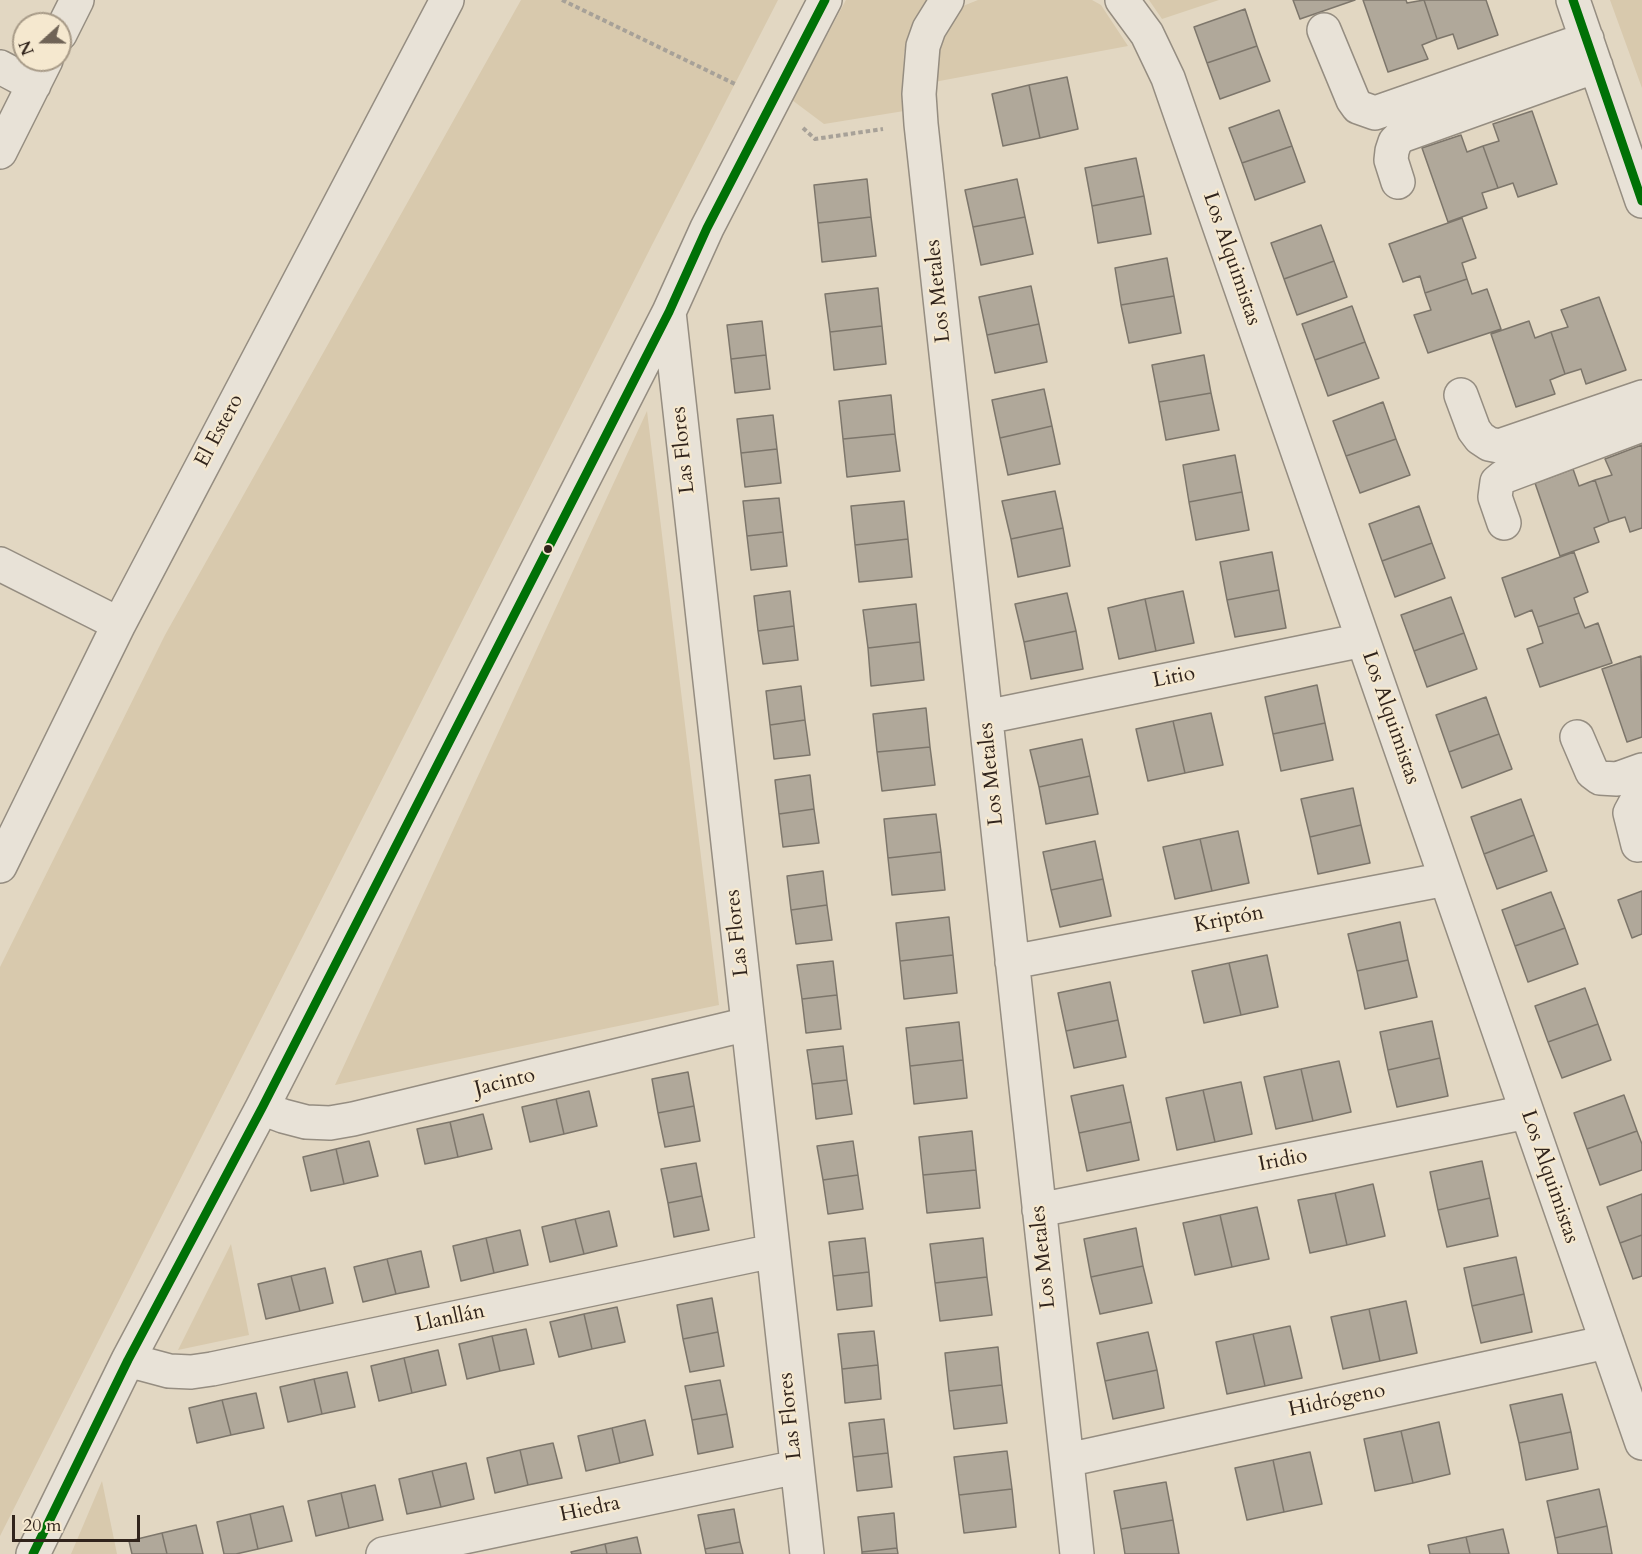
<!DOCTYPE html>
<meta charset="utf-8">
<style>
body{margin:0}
#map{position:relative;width:1642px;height:1554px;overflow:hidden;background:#e2d7c2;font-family:Cardo,serif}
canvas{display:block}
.north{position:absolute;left:12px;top:12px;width:60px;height:60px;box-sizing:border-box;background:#f5e8cf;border:2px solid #a79a87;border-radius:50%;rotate:249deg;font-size:16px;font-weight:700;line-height:24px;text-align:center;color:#31241c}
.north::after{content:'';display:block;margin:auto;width:21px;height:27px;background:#6f6356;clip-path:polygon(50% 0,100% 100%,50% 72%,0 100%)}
.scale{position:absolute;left:12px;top:1515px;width:128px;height:27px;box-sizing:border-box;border:3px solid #31241c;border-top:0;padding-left:8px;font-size:18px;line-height:21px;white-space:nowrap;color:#31241c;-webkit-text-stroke:4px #f5e8cf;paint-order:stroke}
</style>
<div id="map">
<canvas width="1642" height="1554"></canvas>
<div class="north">N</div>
<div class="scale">20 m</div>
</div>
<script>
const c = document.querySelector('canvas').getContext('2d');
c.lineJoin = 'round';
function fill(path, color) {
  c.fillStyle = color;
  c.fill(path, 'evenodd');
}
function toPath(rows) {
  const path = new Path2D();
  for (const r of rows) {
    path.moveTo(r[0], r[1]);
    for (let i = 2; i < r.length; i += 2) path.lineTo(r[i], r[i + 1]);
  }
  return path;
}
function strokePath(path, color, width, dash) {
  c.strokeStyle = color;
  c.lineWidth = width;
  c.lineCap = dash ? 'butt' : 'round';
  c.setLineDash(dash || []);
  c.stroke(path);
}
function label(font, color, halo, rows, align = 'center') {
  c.font = font + ' Cardo,serif';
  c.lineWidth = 4.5;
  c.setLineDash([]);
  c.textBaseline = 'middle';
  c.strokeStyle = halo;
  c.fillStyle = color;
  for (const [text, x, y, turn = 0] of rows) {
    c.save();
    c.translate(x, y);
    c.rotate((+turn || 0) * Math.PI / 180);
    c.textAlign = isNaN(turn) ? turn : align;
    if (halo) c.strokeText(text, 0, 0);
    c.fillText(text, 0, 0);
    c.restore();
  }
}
fill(toPath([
 [521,0,778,0,653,243,0,1536,0,967,165,635],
 [846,0,931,0,927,5,904,52,903,87,904,111,824,124,792,100],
 [978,0,1092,0,1101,5,1128,46,934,82,942,38,963,6],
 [1149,0,1219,0,1162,19],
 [1610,0,1642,0,1642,88],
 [647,411,719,1005,335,1085],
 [231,1244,249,1335,178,1350],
 [102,1481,117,1554,71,1554]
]), '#d8c9ad');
const building = toPath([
 [1293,0,1355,0,1300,19,1293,0],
 [1363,0,1406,0,1407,3,1424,0,1437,39,1422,45,1428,59,1388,72,1363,0],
 [1424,0,1486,0,1498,35,1458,49,1453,34,1437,39,1424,0],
 [1245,9,1257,46,1207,63,1194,27,1245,9],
 [1257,46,1270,81,1220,99,1207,63,1257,46],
 [1067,77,1078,129,1040,138,1029,85,1067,77],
 [1029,85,1040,138,1003,146,992,94,1029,85],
 [1279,110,1292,146,1242,163,1229,128,1279,110],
 [1532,111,1557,184,1518,197,1513,183,1498,188,1483,146,1499,141,1493,124,1532,111],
 [1461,135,1467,152,1483,146,1498,188,1482,193,1487,208,1448,222,1422,148,1461,135],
 [1292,146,1305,182,1255,200,1242,163,1292,146],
 [1136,158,1144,196,1092,206,1085,168,1136,158],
 [867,179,871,217,818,223,814,185,867,179],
 [1017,179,1025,217,973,227,965,190,1017,179],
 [1144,196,1151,234,1098,243,1092,206,1144,196],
 [871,217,876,256,822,262,818,223,871,217],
 [1025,217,1033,254,981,265,973,227,1025,217],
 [1462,218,1476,258,1462,263,1467,279,1425,293,1420,276,1403,282,1389,244,1462,218],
 [1321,225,1334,261,1284,279,1271,243,1321,225],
 [1167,258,1174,296,1121,305,1115,268,1167,258],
 [1334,261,1347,297,1297,315,1284,279,1334,261],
 [1467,279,1472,294,1487,289,1501,329,1428,353,1414,315,1431,310,1425,293,1467,279],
 [1031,286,1039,324,987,335,979,297,1031,286],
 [878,288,882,326,830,332,825,294,878,288],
 [1174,296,1181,333,1129,343,1121,305,1174,296],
 [1599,297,1626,370,1586,384,1581,369,1565,374,1551,332,1568,327,1561,310,1599,297],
 [1352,306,1365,342,1315,360,1302,324,1352,306],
 [762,321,766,355,731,359,727,325,762,321],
 [1529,321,1535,338,1551,332,1565,374,1550,380,1555,394,1516,407,1491,334,1529,321],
 [1039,324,1047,362,995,373,987,335,1039,324],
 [882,326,886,364,834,370,830,332,882,326],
 [1365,342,1379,378,1328,396,1315,360,1365,342],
 [766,355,770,389,735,393,731,359,766,355],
 [1204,355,1211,393,1159,402,1152,365,1204,355],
 [1044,389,1052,426,1000,438,992,400,1044,389],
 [1211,393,1219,430,1166,440,1159,402,1211,393],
 [891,395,895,434,843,439,839,401,891,395],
 [1383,402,1396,439,1346,456,1333,421,1383,402],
 [773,415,777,449,741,453,737,419,773,415],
 [1052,426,1060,464,1008,475,1000,438,1052,426],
 [895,434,900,471,847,477,843,439,895,434],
 [1396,439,1410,475,1360,493,1346,456,1396,439],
 [1642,445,1642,528,1630,532,1625,517,1609,522,1595,480,1612,475,1605,459,1642,445],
 [777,449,781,483,745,487,741,453,777,449],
 [1235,455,1242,492,1189,502,1183,465,1235,455],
 [1573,469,1579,486,1595,480,1609,522,1594,528,1599,542,1560,556,1535,483,1573,469],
 [1055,491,1063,528,1011,539,1002,501,1055,491],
 [1242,492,1249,530,1196,540,1189,502,1242,492],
 [779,498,783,532,747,536,743,501,779,498],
 [904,501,908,539,855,545,851,506,904,501],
 [1419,506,1432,543,1382,561,1369,524,1419,506],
 [1063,528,1070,566,1018,577,1011,539,1063,528],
 [783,532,787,566,751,570,747,536,783,532],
 [908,539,912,577,859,582,855,545,908,539],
 [1432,543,1445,578,1395,597,1382,561,1432,543],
 [1272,552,1279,590,1227,600,1220,562,1272,552],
 [1574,552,1588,592,1574,598,1579,613,1538,627,1532,610,1515,617,1502,578,1574,552],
 [1279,590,1286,628,1235,637,1227,600,1279,590],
 [790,591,794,626,758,631,754,596,790,591],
 [1183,591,1194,643,1156,651,1145,599,1183,591],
 [1067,593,1076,631,1024,642,1015,604,1067,593],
 [1451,597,1464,633,1414,651,1401,615,1451,597],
 [1145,599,1156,651,1119,659,1108,608,1145,599],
 [916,604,920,642,868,648,863,610,916,604],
 [1579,613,1585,628,1598,623,1612,663,1540,687,1527,649,1543,643,1538,627,1579,613],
 [794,626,798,660,763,664,758,631,794,626],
 [1076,631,1083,669,1031,679,1024,642,1076,631],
 [1464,633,1477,669,1427,687,1414,651,1464,633],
 [920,642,924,680,871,686,868,648,920,642],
 [1641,656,1642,737,1627,742,1602,669,1641,656],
 [1317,685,1325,723,1273,734,1265,697,1317,685],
 [801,686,805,720,770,725,766,691,801,686],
 [1486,697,1499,734,1449,752,1436,715,1486,697],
 [926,708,930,747,877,752,873,714,926,708],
 [1211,713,1223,765,1185,773,1173,721,1211,713],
 [805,720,810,755,774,759,770,725,805,720],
 [1173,721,1185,773,1148,781,1136,729,1173,721],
 [1325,723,1333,760,1281,771,1273,734,1325,723],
 [1499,734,1512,769,1462,788,1449,752,1499,734],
 [1082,739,1090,776,1039,787,1030,750,1082,739],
 [930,747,935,785,882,791,877,752,930,747],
 [810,775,814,809,779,814,775,780,810,775],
 [1090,776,1098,814,1046,824,1039,787,1090,776],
 [1353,788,1361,825,1310,837,1301,799,1353,788],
 [1521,799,1534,835,1484,854,1471,817,1521,799],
 [814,809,819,843,783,847,779,814,814,809],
 [936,814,941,852,888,858,884,819,936,814],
 [1361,825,1370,863,1318,874,1310,837,1361,825],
 [1238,831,1249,883,1212,891,1200,839,1238,831],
 [1534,835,1547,871,1497,889,1484,854,1534,835],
 [1200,839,1212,891,1175,899,1163,847,1200,839],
 [1095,841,1103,879,1051,890,1043,852,1095,841],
 [941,852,945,890,892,895,888,858,941,852],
 [823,871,827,905,791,910,787,876,823,871],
 [1103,879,1111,916,1060,927,1051,890,1103,879],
 [1642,891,1642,934,1632,938,1618,900,1642,891],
 [1551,892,1565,928,1515,946,1502,910,1551,892],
 [827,905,832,940,796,944,791,910,827,905],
 [949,917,953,955,900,961,896,923,949,917],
 [1400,922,1408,960,1357,971,1348,934,1400,922],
 [1565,928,1578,964,1528,982,1515,946,1565,928],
 [953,955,957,993,904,999,900,961,953,955],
 [1267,955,1278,1007,1241,1015,1229,963,1267,955],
 [1408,960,1417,997,1365,1009,1357,971,1408,960],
 [833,961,837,995,802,999,797,965,833,961],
 [1229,963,1241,1015,1204,1023,1192,971,1229,963],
 [1110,982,1118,1020,1066,1031,1058,993,1110,982],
 [1585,988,1598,1024,1548,1042,1535,1006,1585,988],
 [837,995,841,1029,806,1033,802,999,837,995],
 [1118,1020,1126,1057,1074,1068,1066,1031,1118,1020],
 [1432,1021,1440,1058,1388,1070,1380,1032,1432,1021],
 [959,1022,963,1060,910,1066,906,1028,959,1022],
 [1598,1024,1611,1060,1562,1078,1548,1042,1598,1024],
 [843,1046,847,1080,812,1084,807,1050,843,1046],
 [1440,1058,1448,1096,1397,1107,1388,1070,1440,1058],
 [963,1060,967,1098,914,1104,910,1066,963,1060],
 [1339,1061,1351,1112,1313,1121,1301,1069,1339,1061],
 [1301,1069,1313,1121,1276,1129,1264,1077,1301,1069],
 [688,1072,694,1106,658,1113,652,1079,688,1072],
 [847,1080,852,1114,816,1119,812,1084,847,1080],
 [1241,1082,1252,1134,1215,1142,1203,1090,1241,1082],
 [1123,1085,1131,1122,1079,1133,1071,1096,1123,1085],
 [1203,1090,1215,1142,1177,1150,1166,1098,1203,1090],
 [589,1091,597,1126,564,1134,556,1099,589,1091],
 [1624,1095,1637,1131,1587,1149,1574,1113,1624,1095],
 [556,1099,564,1134,530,1142,522,1107,556,1099],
 [694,1106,700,1141,665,1147,658,1113,694,1106],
 [483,1114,492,1149,458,1157,450,1122,483,1114],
 [450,1122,458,1157,425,1164,417,1129,450,1122],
 [1131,1122,1139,1160,1087,1171,1079,1133,1131,1122],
 [972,1131,976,1170,923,1175,919,1137,972,1131],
 [1637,1131,1642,1144,1642,1170,1600,1185,1587,1149,1637,1131],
 [369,1141,378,1176,344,1184,336,1149,369,1141],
 [853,1141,858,1175,823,1180,817,1146,853,1141],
 [336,1149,344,1184,311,1191,303,1157,336,1149],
 [1482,1161,1490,1198,1438,1210,1430,1172,1482,1161],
 [696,1163,702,1196,668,1203,661,1169,696,1163],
 [976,1170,980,1208,927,1213,923,1175,976,1170],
 [858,1175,863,1209,828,1214,823,1180,858,1175],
 [1373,1184,1385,1236,1347,1245,1335,1193,1373,1184],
 [1335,1193,1347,1245,1310,1253,1298,1200,1335,1193],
 [1642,1194,1642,1235,1620,1243,1607,1207,1642,1194],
 [702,1196,709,1230,674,1237,668,1203,702,1196],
 [1490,1198,1498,1236,1447,1247,1438,1210,1490,1198],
 [1257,1207,1269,1259,1232,1267,1220,1215,1257,1207],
 [609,1211,617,1246,584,1254,575,1219,609,1211],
 [1220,1215,1232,1267,1195,1275,1183,1223,1220,1215],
 [575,1219,584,1254,550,1262,542,1227,575,1219],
 [1136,1228,1143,1266,1091,1277,1084,1239,1136,1228],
 [520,1230,528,1265,494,1273,486,1238,520,1230],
 [1642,1235,1642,1276,1633,1279,1620,1243,1642,1235],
 [486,1238,494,1273,461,1281,453,1246,486,1238],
 [865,1238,869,1272,833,1276,829,1242,865,1238],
 [983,1238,987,1277,935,1283,930,1244,983,1238],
 [421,1251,429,1287,396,1294,387,1259,421,1251],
 [1516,1257,1524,1294,1472,1306,1464,1268,1516,1257],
 [387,1259,396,1294,363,1302,354,1267,387,1259],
 [1143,1266,1152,1303,1100,1314,1091,1277,1143,1266],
 [325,1268,333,1303,300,1311,291,1276,325,1268],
 [869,1272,872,1306,837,1310,833,1276,869,1272],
 [291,1276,300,1311,266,1319,258,1284,291,1276],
 [987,1277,992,1315,940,1321,935,1283,987,1277],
 [1524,1294,1532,1332,1481,1343,1472,1306,1524,1294],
 [712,1298,718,1332,683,1339,677,1305,712,1298],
 [1406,1301,1417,1353,1380,1361,1369,1309,1406,1301],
 [617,1307,625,1342,592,1349,584,1314,617,1307],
 [1369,1309,1380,1361,1343,1369,1331,1317,1369,1309],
 [584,1314,592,1349,559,1357,550,1322,584,1314],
 [1290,1326,1302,1378,1265,1386,1253,1334,1290,1326],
 [526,1329,534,1364,500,1371,492,1336,526,1329],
 [874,1331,878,1365,842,1369,838,1334,874,1331],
 [718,1332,724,1366,690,1372,683,1339,718,1332],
 [1148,1332,1157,1370,1105,1381,1097,1343,1148,1332],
 [1253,1334,1265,1386,1227,1394,1216,1342,1253,1334],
 [492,1336,500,1371,467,1379,459,1344,492,1336],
 [998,1347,1002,1385,949,1391,945,1353,998,1347],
 [438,1350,446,1385,412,1393,404,1358,438,1350],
 [404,1358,412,1393,379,1401,371,1366,404,1358],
 [878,1365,881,1399,845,1403,842,1369,878,1365],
 [1157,1370,1164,1408,1113,1419,1105,1381,1157,1370],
 [347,1372,355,1407,322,1414,314,1379,347,1372],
 [314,1379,322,1414,288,1422,280,1387,314,1379],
 [720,1380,727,1414,692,1420,685,1386,720,1380],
 [1002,1385,1007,1423,954,1429,949,1391,1002,1385],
 [256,1393,264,1428,231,1435,222,1400,256,1393],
 [1562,1394,1571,1432,1519,1443,1510,1405,1562,1394],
 [222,1400,231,1435,197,1443,189,1408,222,1400],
 [727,1414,733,1447,698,1454,692,1420,727,1414],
 [884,1419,888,1453,853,1457,849,1423,884,1419],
 [645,1420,653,1455,620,1463,612,1428,645,1420],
 [1439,1422,1450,1474,1413,1483,1401,1431,1439,1422],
 [612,1428,620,1463,586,1471,578,1436,612,1428],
 [1401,1431,1413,1483,1375,1491,1364,1439,1401,1431],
 [1571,1432,1578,1469,1526,1480,1519,1443,1571,1432],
 [553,1443,562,1478,528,1485,520,1450,553,1443],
 [520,1450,528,1485,495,1493,487,1458,520,1450],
 [1007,1451,1012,1489,959,1495,954,1457,1007,1451],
 [1310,1452,1322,1504,1284,1512,1273,1460,1310,1452],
 [888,1453,892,1487,857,1491,853,1457,888,1453],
 [1273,1460,1284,1512,1247,1520,1235,1468,1273,1460],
 [466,1463,474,1499,441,1507,432,1471,466,1463],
 [432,1471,441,1507,407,1514,399,1479,432,1471],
 [1166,1482,1173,1520,1121,1529,1114,1491,1166,1482],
 [375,1485,383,1520,349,1528,341,1493,375,1485],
 [1012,1489,1016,1527,964,1533,959,1495,1012,1489],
 [1599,1489,1607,1526,1555,1538,1547,1501,1599,1489],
 [341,1493,349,1528,316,1536,308,1501,341,1493],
 [283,1506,292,1541,258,1549,250,1514,283,1506],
 [734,1509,740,1542,705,1549,698,1515,734,1509],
 [894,1513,897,1548,862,1552,858,1517,894,1513],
 [250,1514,258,1549,236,1554,224,1554,217,1522,250,1514],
 [1173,1520,1179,1554,1125,1554,1121,1529,1173,1520],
 [196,1525,203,1554,167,1554,162,1533,196,1525],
 [1607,1526,1612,1554,1558,1554,1555,1538,1607,1526],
 [1503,1529,1509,1554,1470,1554,1466,1537,1503,1529],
 [162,1533,167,1554,132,1554,129,1541,162,1533],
 [637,1537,641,1554,607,1554,605,1544,637,1537],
 [1466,1537,1470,1554,1430,1554,1428,1545,1466,1537],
 [740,1542,743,1554,706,1554,705,1549,740,1542],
 [605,1544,607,1554,572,1554,571,1552,605,1544],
 [897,1548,898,1554,862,1554,862,1552,897,1548]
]);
fill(building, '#b0a89a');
strokePath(building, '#7d766b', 1.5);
const minor = toPath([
 [947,0,929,29,923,46,919,94,921,124,1077,1554],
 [1122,0,1147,34,1168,78,1642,1443],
 [1573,0,1642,201],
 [1324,30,1353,100,1358,107,1375,113,1587,39],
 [60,34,77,0],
 [0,67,34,85],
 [0,152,46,60],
 [1398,182,1391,160,1392,151,1395,142,1401,136,1596,66],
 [669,312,807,1554],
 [1461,395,1474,430,1480,438,1489,444,1499,446,1642,397],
 [1504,523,1495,497,1497,482,1503,477,1642,425],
 [0,564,119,624],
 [986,717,1363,640],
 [1577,737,1592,772,1600,778,1617,779,1642,770],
 [1638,845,1630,813,1636,802,1642,800],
 [0,866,119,624,447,0],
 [1012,962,1446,879],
 [262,1108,283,1116,306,1122,330,1123,353,1119,748,1024],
 [1039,1210,1527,1112],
 [128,1360,169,1371,191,1372,212,1369,773,1251],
 [1067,1460,1607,1342],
 [33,1554,128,1360,262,1108,669,312,707,228,825,0],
 [383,1554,797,1467]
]);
strokePath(minor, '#958d81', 36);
strokePath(toPath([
 [562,0,737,85],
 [803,128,815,139,883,129]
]), '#a7a198', 4, [4.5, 3]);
strokePath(minor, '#e8e2d7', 33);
strokePath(toPath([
 [1573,0,1642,201],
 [33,1554,128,1360,262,1108,669,312,707,228,825,0]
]), '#007106', 9);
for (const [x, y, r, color] of [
 [548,549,5,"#31241c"]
]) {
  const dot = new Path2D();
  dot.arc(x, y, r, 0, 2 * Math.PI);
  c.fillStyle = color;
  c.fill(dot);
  strokePath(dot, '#f5e8cf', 2);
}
label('21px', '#31241c', '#f5e8cf', [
 ["Los Alquimistas",1231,259,71],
 ["Los Metales",939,291,-96],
 ["El Estero",220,431,-62],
 ["Las Flores",684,450,-96],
 ["Litio",1174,678,-11],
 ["Los Alquimistas",1390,718,71],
 ["Los Metales",992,774,-96],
 ["Kriptón",1229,920,-11],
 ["Las Flores",738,933,-96],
 ["Jacinto",505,1083,-14],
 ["Iridio",1283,1161,-11],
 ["Los Alquimistas",1549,1177,71],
 ["Los Metales",1044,1257,-96],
 ["Llanllán",450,1319,-12],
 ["Hidrógeno",1337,1401,-12],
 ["Las Flores",791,1416,-96],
 ["Hiedra",590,1510,-12]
]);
</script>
